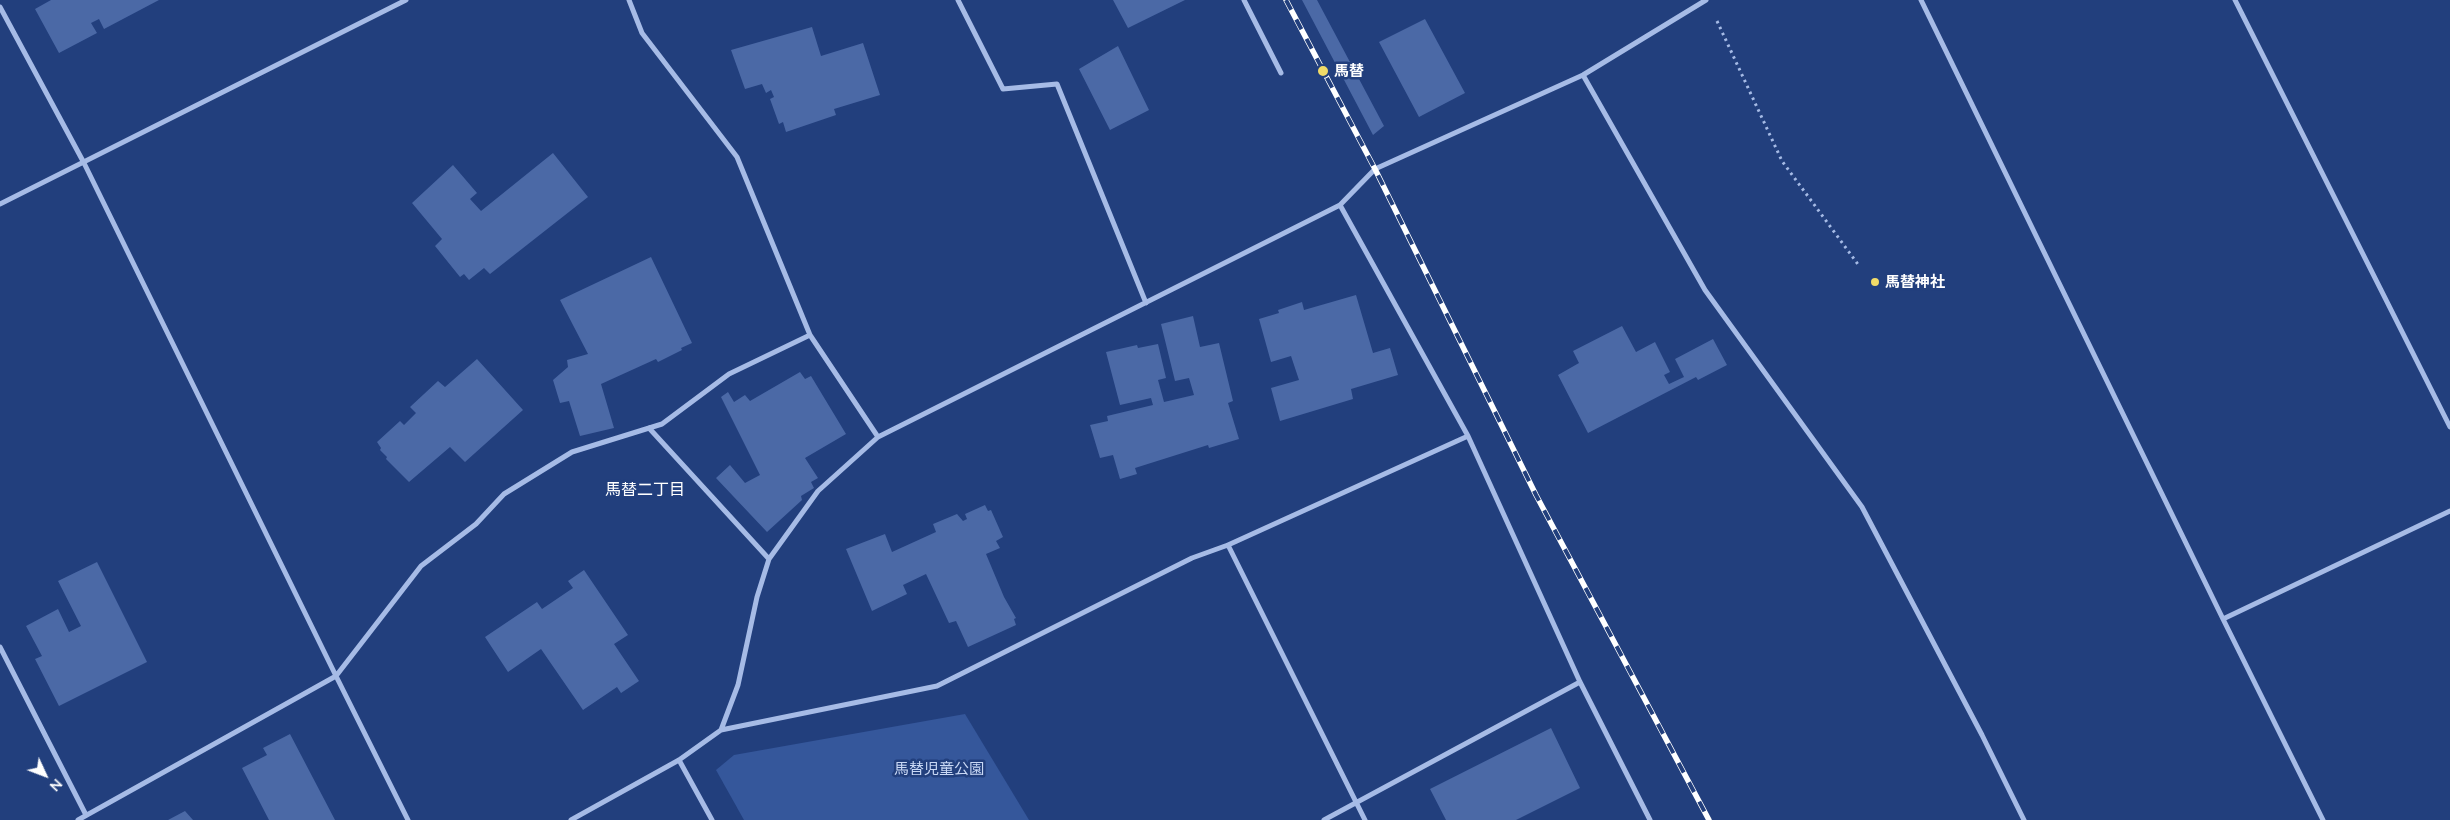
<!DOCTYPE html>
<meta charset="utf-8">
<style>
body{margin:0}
#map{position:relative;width:2450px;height:820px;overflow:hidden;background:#223f7d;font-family:Lato,sans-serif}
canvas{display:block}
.north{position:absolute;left:20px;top:750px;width:50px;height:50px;-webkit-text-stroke:4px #223f7d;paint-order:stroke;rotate:133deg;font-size:14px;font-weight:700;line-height:20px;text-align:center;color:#fff}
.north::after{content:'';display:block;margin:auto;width:18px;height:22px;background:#fff;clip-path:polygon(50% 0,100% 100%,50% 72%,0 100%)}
</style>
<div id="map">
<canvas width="2450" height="820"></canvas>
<div class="north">N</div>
</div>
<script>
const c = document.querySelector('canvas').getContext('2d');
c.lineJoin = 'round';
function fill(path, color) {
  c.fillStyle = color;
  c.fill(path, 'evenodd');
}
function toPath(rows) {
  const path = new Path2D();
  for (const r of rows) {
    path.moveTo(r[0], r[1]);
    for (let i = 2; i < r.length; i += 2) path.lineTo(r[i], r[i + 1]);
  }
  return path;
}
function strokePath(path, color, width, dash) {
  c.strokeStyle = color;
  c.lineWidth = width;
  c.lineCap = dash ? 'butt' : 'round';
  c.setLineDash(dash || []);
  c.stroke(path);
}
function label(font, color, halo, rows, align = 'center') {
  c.font = font + ' Lato,"Noto Sans JP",sans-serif';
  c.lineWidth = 5;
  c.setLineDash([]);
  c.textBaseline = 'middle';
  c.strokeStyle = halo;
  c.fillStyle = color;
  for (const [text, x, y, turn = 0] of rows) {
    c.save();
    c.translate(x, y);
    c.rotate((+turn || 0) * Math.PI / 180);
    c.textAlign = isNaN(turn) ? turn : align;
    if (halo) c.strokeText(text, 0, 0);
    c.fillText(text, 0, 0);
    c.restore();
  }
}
fill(toPath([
 [965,714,1029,820,744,820,716,770,734,755]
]), '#35579b');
fill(toPath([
 [51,0,159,0,104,29,99,19,91,23,97,33,59,53,35,9],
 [1113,0,1185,0,1128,28],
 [1302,0,1317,0,1384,126,1373,135],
 [1425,19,1465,93,1419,117,1379,42],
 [812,27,821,56,863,43,880,95,834,109,836,115,786,132,783,122,779,124,770,99,774,97,771,90,766,93,762,84,745,89,731,50],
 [1118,46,1149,110,1110,130,1079,69],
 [553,153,588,197,490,274,484,268,469,280,464,274,460,277,435,246,442,239,412,203,453,165,477,193,470,199,481,211],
 [651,257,692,343,681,348,682,350,658,362,656,359,601,384,614,428,580,436,569,401,560,403,553,380,568,367,567,360,588,354,560,300],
 [1356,295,1373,353,1390,348,1398,375,1351,389,1353,399,1280,421,1271,388,1299,380,1291,356,1271,362,1259,319,1279,313,1278,310,1302,302,1304,310],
 [1193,316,1200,347,1219,343,1233,401,1228,403,1239,439,1209,448,1208,445,1135,468,1137,474,1120,479,1113,455,1100,458,1090,425,1108,421,1107,416,1153,405,1151,398,1120,405,1106,352,1137,345,1138,348,1158,344,1166,378,1158,380,1164,402,1194,395,1189,378,1175,381,1161,324],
 [1622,326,1636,352,1655,342,1670,372,1664,375,1669,384,1684,377,1675,359,1713,339,1727,365,1698,380,1696,377,1588,433,1558,375,1579,363,1573,351],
 [477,359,523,410,465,462,450,447,409,482,386,459,387,457,380,450,381,448,377,442,400,421,404,425,416,413,410,407,438,381,445,387],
 [800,372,805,379,811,376,846,434,805,458,818,478,811,482,814,488,801,496,802,500,767,532,716,478,730,465,745,483,760,475,721,397,728,392,734,402,745,395,750,401],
 [985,505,988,511,991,510,1003,537,996,541,1000,548,986,554,1004,597,1016,618,1014,619,1016,625,968,647,956,621,949,623,926,574,903,585,907,594,872,611,846,549,885,534,892,552,936,532,933,524,957,514,963,521,967,519,965,514],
 [97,562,147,662,59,706,35,659,42,656,26,626,58,609,69,632,81,626,58,581],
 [584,570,628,635,614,644,639,681,621,693,617,687,583,710,541,649,508,672,485,637,537,602,542,609,573,588,568,581],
 [1551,728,1580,788,1516,820,1446,820,1430,789],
 [290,734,335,820,269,820,242,768,267,755,263,748],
 [185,811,193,820,168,820]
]), '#4b69a6');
strokePath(toPath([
 [1717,21,1782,161,1860,267]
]), '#a6bbe6', 3, [2.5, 4]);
strokePath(toPath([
 [629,0,642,33,737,157,810,335,878,437],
 [958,0,1003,89,1057,84,1146,303],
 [1244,0,1281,73],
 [1921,0,2223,619,2450,511],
 [2235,0,2450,427],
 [0,7,84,163,336,676,78,820],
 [1583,75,1705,290,1862,507,1982,735,2024,820],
 [0,204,406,0],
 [649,428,769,559],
 [2223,619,2323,820],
 [0,647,86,815],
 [721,730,937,686,1192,558,1228,545],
 [679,760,712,820],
 [408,820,336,676,421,566,476,524,504,494,572,452,662,424,729,374,810,335],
 [571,820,679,760,721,730,738,685,757,597,769,559,818,491,878,437,1340,205],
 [1324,820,1580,682],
 [1365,820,1228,545,1468,436],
 [1650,820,1580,682,1468,436,1340,205,1375,169,1583,75,1706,0]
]), '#a6bbe6', 5);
const rail = toPath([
 [1286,0,1375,169,1536,495,1709,820]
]);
strokePath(rail, '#fff', 5.5);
strokePath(rail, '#223f7d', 4, [11]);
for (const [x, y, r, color] of [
 [1323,71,6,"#f1db68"],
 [1875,282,5,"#f1db68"]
]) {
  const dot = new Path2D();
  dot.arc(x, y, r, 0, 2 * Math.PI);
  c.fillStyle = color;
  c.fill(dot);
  strokePath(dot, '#223f7d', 2);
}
label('bold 15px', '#fff', '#223f7d', [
 ["馬替",1334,71],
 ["馬替神社",1885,282]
], 'left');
label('15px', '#c9d8f5', '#223f7d', [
 ["馬替児童公園",939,769]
]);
label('16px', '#fff', '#223f7d', [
 ["馬替二丁目",645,490]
]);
</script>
